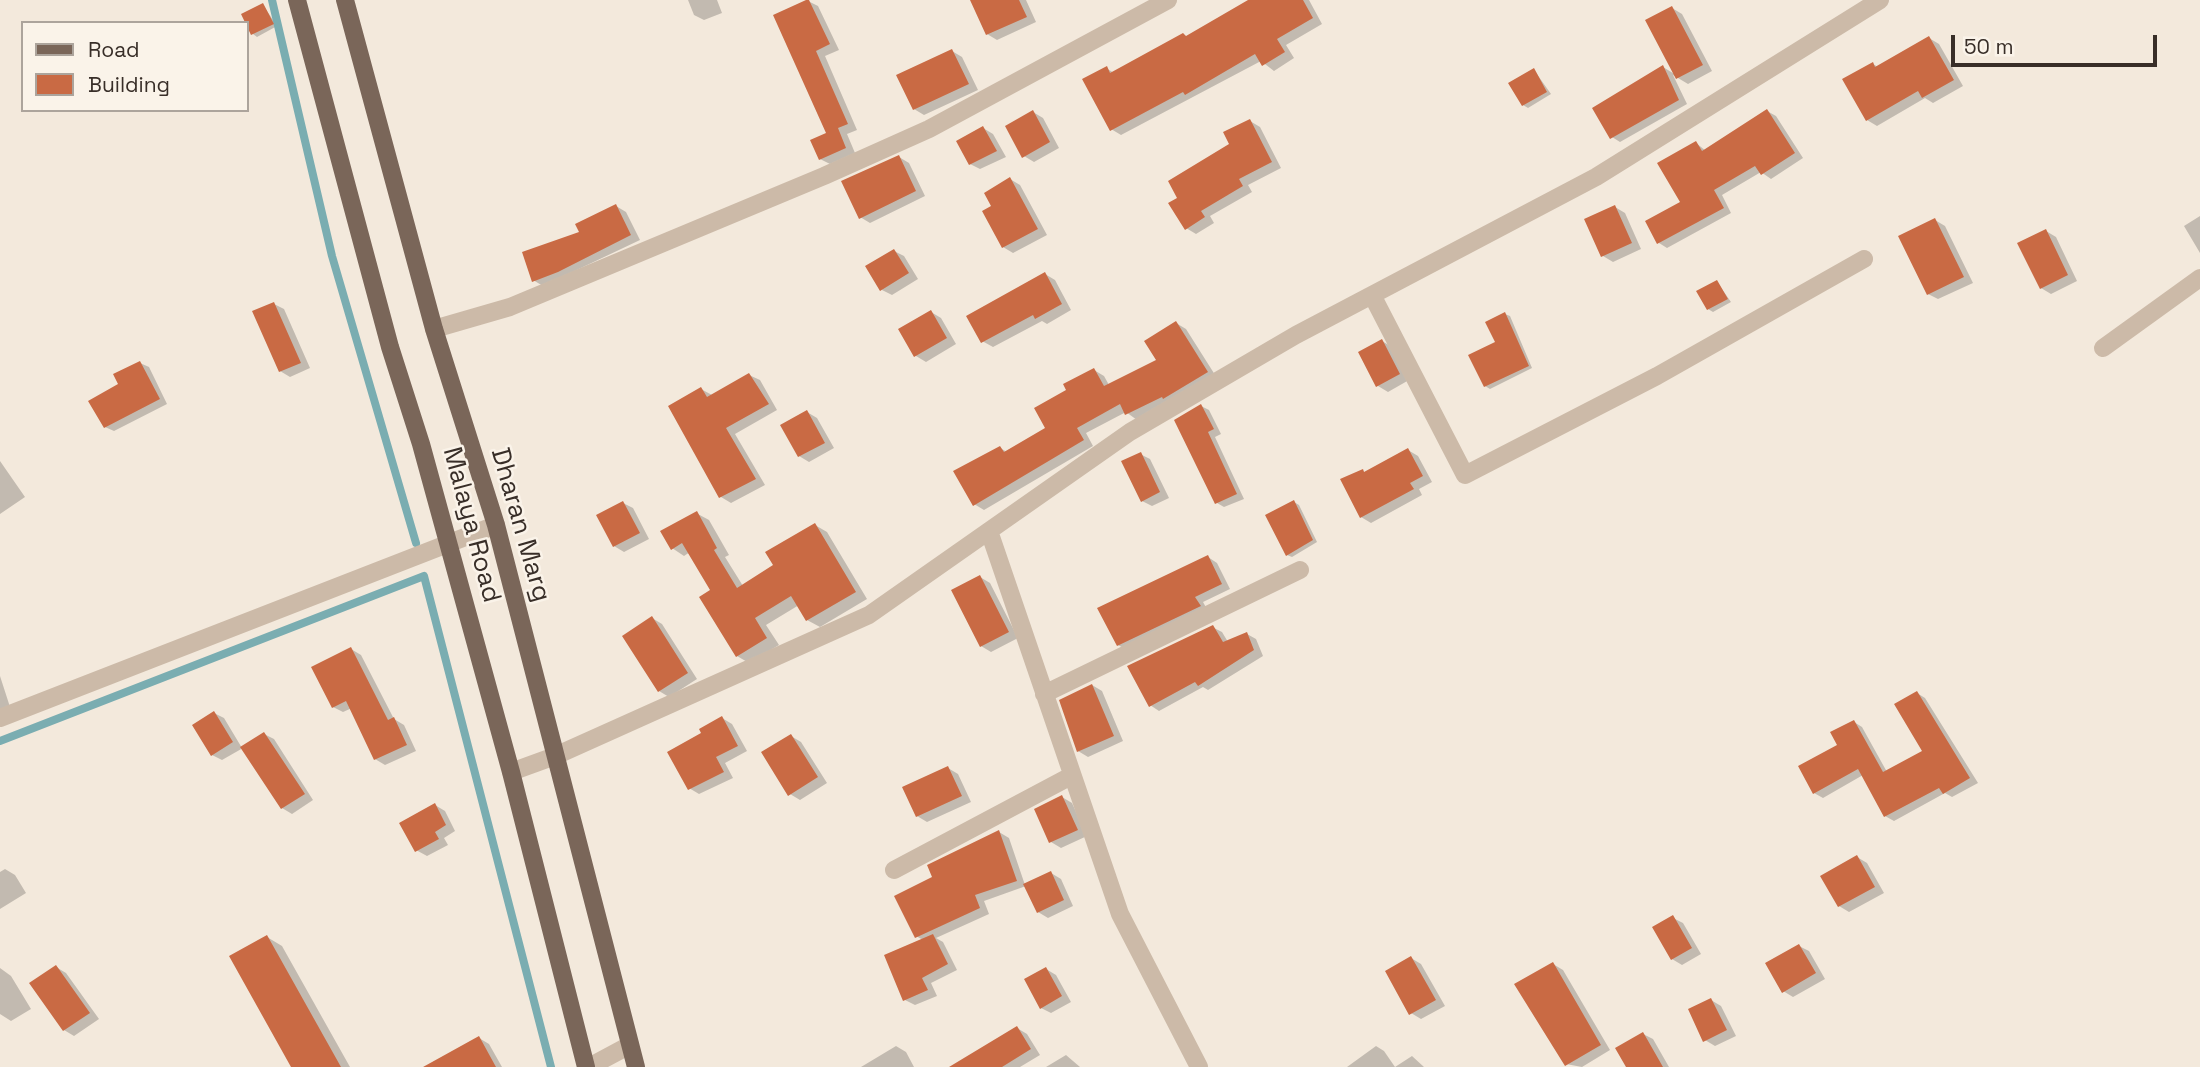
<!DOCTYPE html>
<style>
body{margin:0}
#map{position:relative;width:2200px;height:1067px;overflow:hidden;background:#f3e9dc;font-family:"Space Grotesk",sans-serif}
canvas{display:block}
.legend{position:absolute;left:21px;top:21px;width:228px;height:91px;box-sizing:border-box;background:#faf3e9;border:2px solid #aca49c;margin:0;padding:9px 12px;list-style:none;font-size:21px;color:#382e28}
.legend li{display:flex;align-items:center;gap:14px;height:35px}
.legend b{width:35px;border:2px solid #aca49c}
.scale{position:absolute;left:1951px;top:35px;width:206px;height:32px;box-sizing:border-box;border:4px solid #382e28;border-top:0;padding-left:9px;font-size:21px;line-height:24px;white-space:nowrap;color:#382e28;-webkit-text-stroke:5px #faf3e9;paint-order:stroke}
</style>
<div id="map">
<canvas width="2200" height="1067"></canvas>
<ul class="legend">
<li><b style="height:9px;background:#7a6659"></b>Road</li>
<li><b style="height:19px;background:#c96a44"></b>Building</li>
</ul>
<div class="scale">50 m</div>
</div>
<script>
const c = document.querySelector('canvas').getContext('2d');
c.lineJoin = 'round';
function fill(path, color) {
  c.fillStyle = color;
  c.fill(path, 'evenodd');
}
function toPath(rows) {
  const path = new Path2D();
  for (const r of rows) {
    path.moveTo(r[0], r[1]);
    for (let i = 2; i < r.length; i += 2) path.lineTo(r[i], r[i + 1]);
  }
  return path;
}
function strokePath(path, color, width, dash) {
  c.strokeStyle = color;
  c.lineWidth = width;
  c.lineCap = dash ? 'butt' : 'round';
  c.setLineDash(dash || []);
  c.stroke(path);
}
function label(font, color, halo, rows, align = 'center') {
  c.font = font + ' "Space Grotesk",sans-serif';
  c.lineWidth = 5;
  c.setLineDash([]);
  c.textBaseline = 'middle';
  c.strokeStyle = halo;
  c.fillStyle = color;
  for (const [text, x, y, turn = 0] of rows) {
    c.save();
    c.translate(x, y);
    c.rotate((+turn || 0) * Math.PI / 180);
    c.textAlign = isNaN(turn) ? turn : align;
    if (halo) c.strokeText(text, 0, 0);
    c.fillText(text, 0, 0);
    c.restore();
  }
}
fill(toPath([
 [688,0,717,0,722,13,704,20,694,15],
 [972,0,1026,0,1036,22,997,40,987,34],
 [1251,0,1309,0,1322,24,1286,45,1294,58,1274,71,1261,61,1121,135,1111,129,1106,68,1114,73,1188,37],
 [808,1,818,6,839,50,825,56,857,130,847,134,855,153,830,164,820,159,828,134],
 [263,5,277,26,257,37,253,34],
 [1672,8,1682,14,1712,71,1688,84,1673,75,1687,104,1620,142,1612,137,1663,67,1676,75],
 [1929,38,1939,44,1963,86,1933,103,1925,98,1877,126,1867,120,1873,64,1878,67],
 [952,51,962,57,978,90,924,115,914,109],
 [1534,70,1551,94,1528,108,1523,105],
 [1767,111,1776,116,1803,158,1771,179,1761,172,1722,195,1731,213,1667,248,1659,243,1682,203,1696,143,1706,151],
 [1033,112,1043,118,1059,148,1034,162,1024,156],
 [1250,121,1260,127,1281,168,1248,185,1252,192,1210,216,1214,223,1196,234,1186,228,1179,198,1232,145],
 [983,128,993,134,1006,157,980,169,970,164],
 [899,157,909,163,925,196,870,223,860,217],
 [1010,179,1020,185,1047,235,1013,253,1003,247,993,207],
 [616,206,626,212,640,240,543,286,533,280,581,233],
 [1615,207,1625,213,1641,249,1613,262,1603,256],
 [2200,216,2200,253,2184,226],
 [1935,220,1945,226,1973,283,1938,299,1928,294],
 [2046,231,2056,237,2077,281,2051,294,2041,288],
 [894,251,904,256,918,279,892,295,882,290],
 [1045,274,1055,280,1071,310,1047,324,1042,321,993,347,982,341],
 [1717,282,1731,302,1713,312,1708,309],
 [274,304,284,309,310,368,290,377,280,371],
 [931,312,941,318,956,344,926,362,916,356,900,330],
 [1505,314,1510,316,1532,368,1490,389,1485,386],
 [1176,323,1186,329,1217,378,1137,420,1126,412,1086,433,1093,446,984,510,974,504,1000,448,1007,452,1048,429,1094,370,1104,376,1109,385,1159,360],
 [1382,341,1392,347,1409,380,1388,392,1378,386],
 [140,363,149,367,167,404,114,431,105,427,121,384],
 [749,375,760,380,777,410,735,434,765,485,731,503,721,497,670,407,701,389,712,395],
 [1201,406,1209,410,1221,434,1215,437,1244,499,1224,507,1217,503],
 [807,412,817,418,834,448,809,462,799,456],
 [1408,450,1418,456,1432,482,1419,489,1422,495,1371,523,1361,517,1363,471,1366,473],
 [1140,454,1150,459,1169,498,1152,506,1142,501],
 [0,461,25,497,0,514],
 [1294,502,1299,505,1317,542,1292,557,1287,555],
 [623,503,633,508,649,539,624,552,614,546],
 [696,513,709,520,729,555,725,557,743,586,775,566,815,525,827,532,867,599,820,627,807,620,799,605,766,625,779,645,749,663,737,656,712,591,690,552,684,556,672,548],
 [1208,557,1217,563,1230,589,1203,602,1208,611,1127,650,1118,645],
 [980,577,990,583,1018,638,991,652,981,646],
 [652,618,662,624,697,679,669,697,659,691],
 [1212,627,1222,632,1228,642,1247,634,1256,639,1263,656,1208,690,1203,687,1159,711,1150,705],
 [351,649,361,655,394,719,404,725,416,751,385,765,375,759,352,708,343,712,333,707],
 [0,676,10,707,0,710],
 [1092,685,1102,691,1123,741,1088,757,1078,751],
 [1917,693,1925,698,1978,783,1952,797,1945,793,1894,821,1885,816,1863,775,1823,798,1814,793,1854,722,1862,727,1887,772,1925,752],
 [214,713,224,718,242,748,264,734,274,739,313,800,292,814,282,808,243,748,222,760,212,755],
 [722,718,732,724,747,751,725,763,733,778,699,794,689,788,704,734],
 [791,736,801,742,827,783,800,800,790,794],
 [948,768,958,774,971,802,927,822,917,816],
 [1062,797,1072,803,1087,836,1061,848,1051,842],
 [435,805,445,811,455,831,444,838,448,845,427,856,416,850],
 [999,832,1009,838,1025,885,1051,873,1061,879,1073,906,1048,918,1038,912,1026,886,984,901,989,914,936,938,943,942,957,970,931,983,937,996,915,1005,905,1000,923,940,916,936,934,878],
 [1857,857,1867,863,1884,893,1849,912,1839,906],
 [5,869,15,875,26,893,0,909,0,872],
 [1673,918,1683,923,1701,954,1682,965,1672,959],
 [267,937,282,946,350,1067,293,1067],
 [1799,946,1809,951,1825,979,1793,997,1783,991],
 [1411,958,1421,964,1445,1006,1421,1019,1411,1013],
 [1553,964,1563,970,1610,1050,1582,1067,1566,1064],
 [56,967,66,973,99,1019,74,1036,64,1030],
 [0,968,11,976,31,1009,11,1021,0,1014],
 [1046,969,1056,975,1071,1002,1051,1013,1041,1008],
 [1711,1000,1721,1006,1736,1036,1715,1046,1705,1040],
 [1017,1028,1027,1034,1040,1055,1020,1067,978,1067],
 [1643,1034,1653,1039,1669,1067,1628,1067],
 [479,1038,489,1044,502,1067,439,1067],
 [896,1046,906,1052,914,1067,861,1067],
 [1376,1046,1384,1051,1395,1067,1412,1056,1424,1067,1347,1067],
 [1066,1055,1080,1067,1046,1067]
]), '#0003');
strokePath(toPath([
 [272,0,332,256,416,543],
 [0,741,424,576,551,1067]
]), '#7aadb1', 8);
fill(toPath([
 [806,0,809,0,830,44,816,51,848,124,838,128,846,148,819,160,810,140,826,133,773,15],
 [970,0,1019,0,1027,17,986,35],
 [1248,0,1303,0,1313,18,1277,39,1285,52,1262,66,1255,54,1185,95,1183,92,1110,131,1082,79,1107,66,1110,73,1183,33,1186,36],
 [263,3,274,24,251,35,241,14],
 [1672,6,1703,65,1676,79,1645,20],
 [1929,36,1954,80,1922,98,1918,91,1866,121,1842,79,1873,62,1875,67],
 [952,49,969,84,913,110,896,75],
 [1663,65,1679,100,1610,139,1592,108],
 [1534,68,1547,92,1522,106,1508,83],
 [1767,109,1795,153,1761,175,1755,166,1714,190,1724,208,1657,244,1645,221,1680,202,1657,163,1696,141,1702,151],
 [1033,110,1050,142,1022,158,1005,126],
 [1250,119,1272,162,1239,179,1243,186,1201,211,1205,217,1185,230,1168,203,1177,198,1168,181,1229,144,1223,132],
 [983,126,997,151,969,165,956,141],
 [899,155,916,191,859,219,841,181],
 [1010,177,1038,229,1002,248,982,211,991,206,984,193],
 [616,204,631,235,558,272,532,282,522,252,579,232,575,224],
 [1615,205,1632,243,1601,257,1584,219],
 [1935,218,1964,277,1927,295,1898,236],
 [2046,229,2068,275,2040,289,2017,243],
 [894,249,909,273,880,291,865,266],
 [1045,272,1062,304,1035,319,1033,315,981,343,966,316],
 [1717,280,1728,299,1707,310,1696,291],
 [274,302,301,363,279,372,252,311],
 [931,310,947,338,914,357,898,329],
 [1505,312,1529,366,1484,387,1468,355,1495,342,1485,322],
 [1176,321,1208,372,1163,399,1162,397,1125,415,1120,404,1077,428,1084,440,973,506,953,471,1000,446,1004,452,1045,428,1034,408,1066,390,1063,384,1094,368,1104,386,1156,360,1144,341],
 [1382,339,1400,374,1376,387,1358,352],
 [140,361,160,399,104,428,88,401,118,384,113,374],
 [749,373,769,404,726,428,756,479,719,498,668,406,701,387,707,397],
 [1201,404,1214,429,1208,432,1237,494,1215,504,1174,420],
 [807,410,825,443,798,457,780,425],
 [1408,448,1423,476,1410,483,1414,489,1360,518,1340,479,1363,469,1364,472],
 [1141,452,1160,492,1141,502,1121,461],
 [1294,500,1313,540,1286,556,1265,515],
 [623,501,640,533,613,547,596,515],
 [697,511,717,548,714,550,737,588,773,565,765,552,815,523,856,592,806,621,791,596,755,618,767,638,736,657,699,597,710,590,682,543,671,550,660,531],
 [1208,555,1222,584,1195,597,1201,606,1117,646,1097,608],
 [980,575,1009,632,980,647,951,590],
 [652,616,688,673,658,692,622,636],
 [1213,625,1223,642,1247,632,1254,650,1198,686,1195,682,1149,707,1127,666],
 [351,647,388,720,394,717,407,745,374,760,346,701,332,708,311,667],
 [1092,684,1114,736,1077,752,1059,700],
 [1917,691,1970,778,1943,794,1939,788,1884,817,1858,769,1813,794,1798,766,1837,745,1830,732,1854,720,1883,772,1922,751,1894,704],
 [214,711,233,742,211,756,192,725],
 [722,716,738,746,716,757,724,772,688,790,667,752,701,733,699,729],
 [264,732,305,794,281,809,240,747],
 [791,734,818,777,788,796,761,752],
 [948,766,962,796,916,817,902,787],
 [1062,795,1078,830,1049,843,1034,809],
 [435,803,446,825,435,832,439,839,415,852,399,823],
 [999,830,1017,881,975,895,980,908,915,938,894,896,932,877,927,865],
 [1857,855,1875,887,1838,907,1820,876],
 [1051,871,1064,900,1037,913,1023,884],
 [1673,915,1692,948,1671,960,1652,927],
 [933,934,948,964,922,978,928,990,903,1001,884,955],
 [267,935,341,1067,291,1067,229,956],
 [1799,944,1816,973,1782,993,1765,963],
 [1411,956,1436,1000,1409,1015,1385,971],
 [1553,962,1601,1045,1565,1066,1514,984],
 [56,965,90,1013,63,1031,29,983],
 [1046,967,1062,996,1040,1009,1024,979],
 [1711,998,1727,1030,1703,1042,1688,1009],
 [1017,1026,1031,1049,1002,1067,949,1067],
 [1643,1032,1663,1067,1626,1067,1615,1048],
 [479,1036,496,1067,423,1067]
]), '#c96a44');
strokePath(toPath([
 [1372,295,1465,475,1657,376,1864,259],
 [434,329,510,307,824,176,929,129,1168,0],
 [2103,348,2200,278],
 [989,531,1120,914,1199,1067],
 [1044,694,1300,570],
 [0,718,496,525],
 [511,772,555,756,869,615,1130,432,1296,335,1596,177,1880,0],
 [894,870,1071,776],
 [589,1067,630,1045]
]), '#ccbaa8', 18);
strokePath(toPath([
 [297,0,390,347,421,444,511,772,586,1067],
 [345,0,434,329,496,525,636,1067]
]), '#7a6659', 18);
label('26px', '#382e28', '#faf3e9', [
 ["Malaya Road",471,525,75],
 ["Dharan Marg",520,525,74]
]);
</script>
